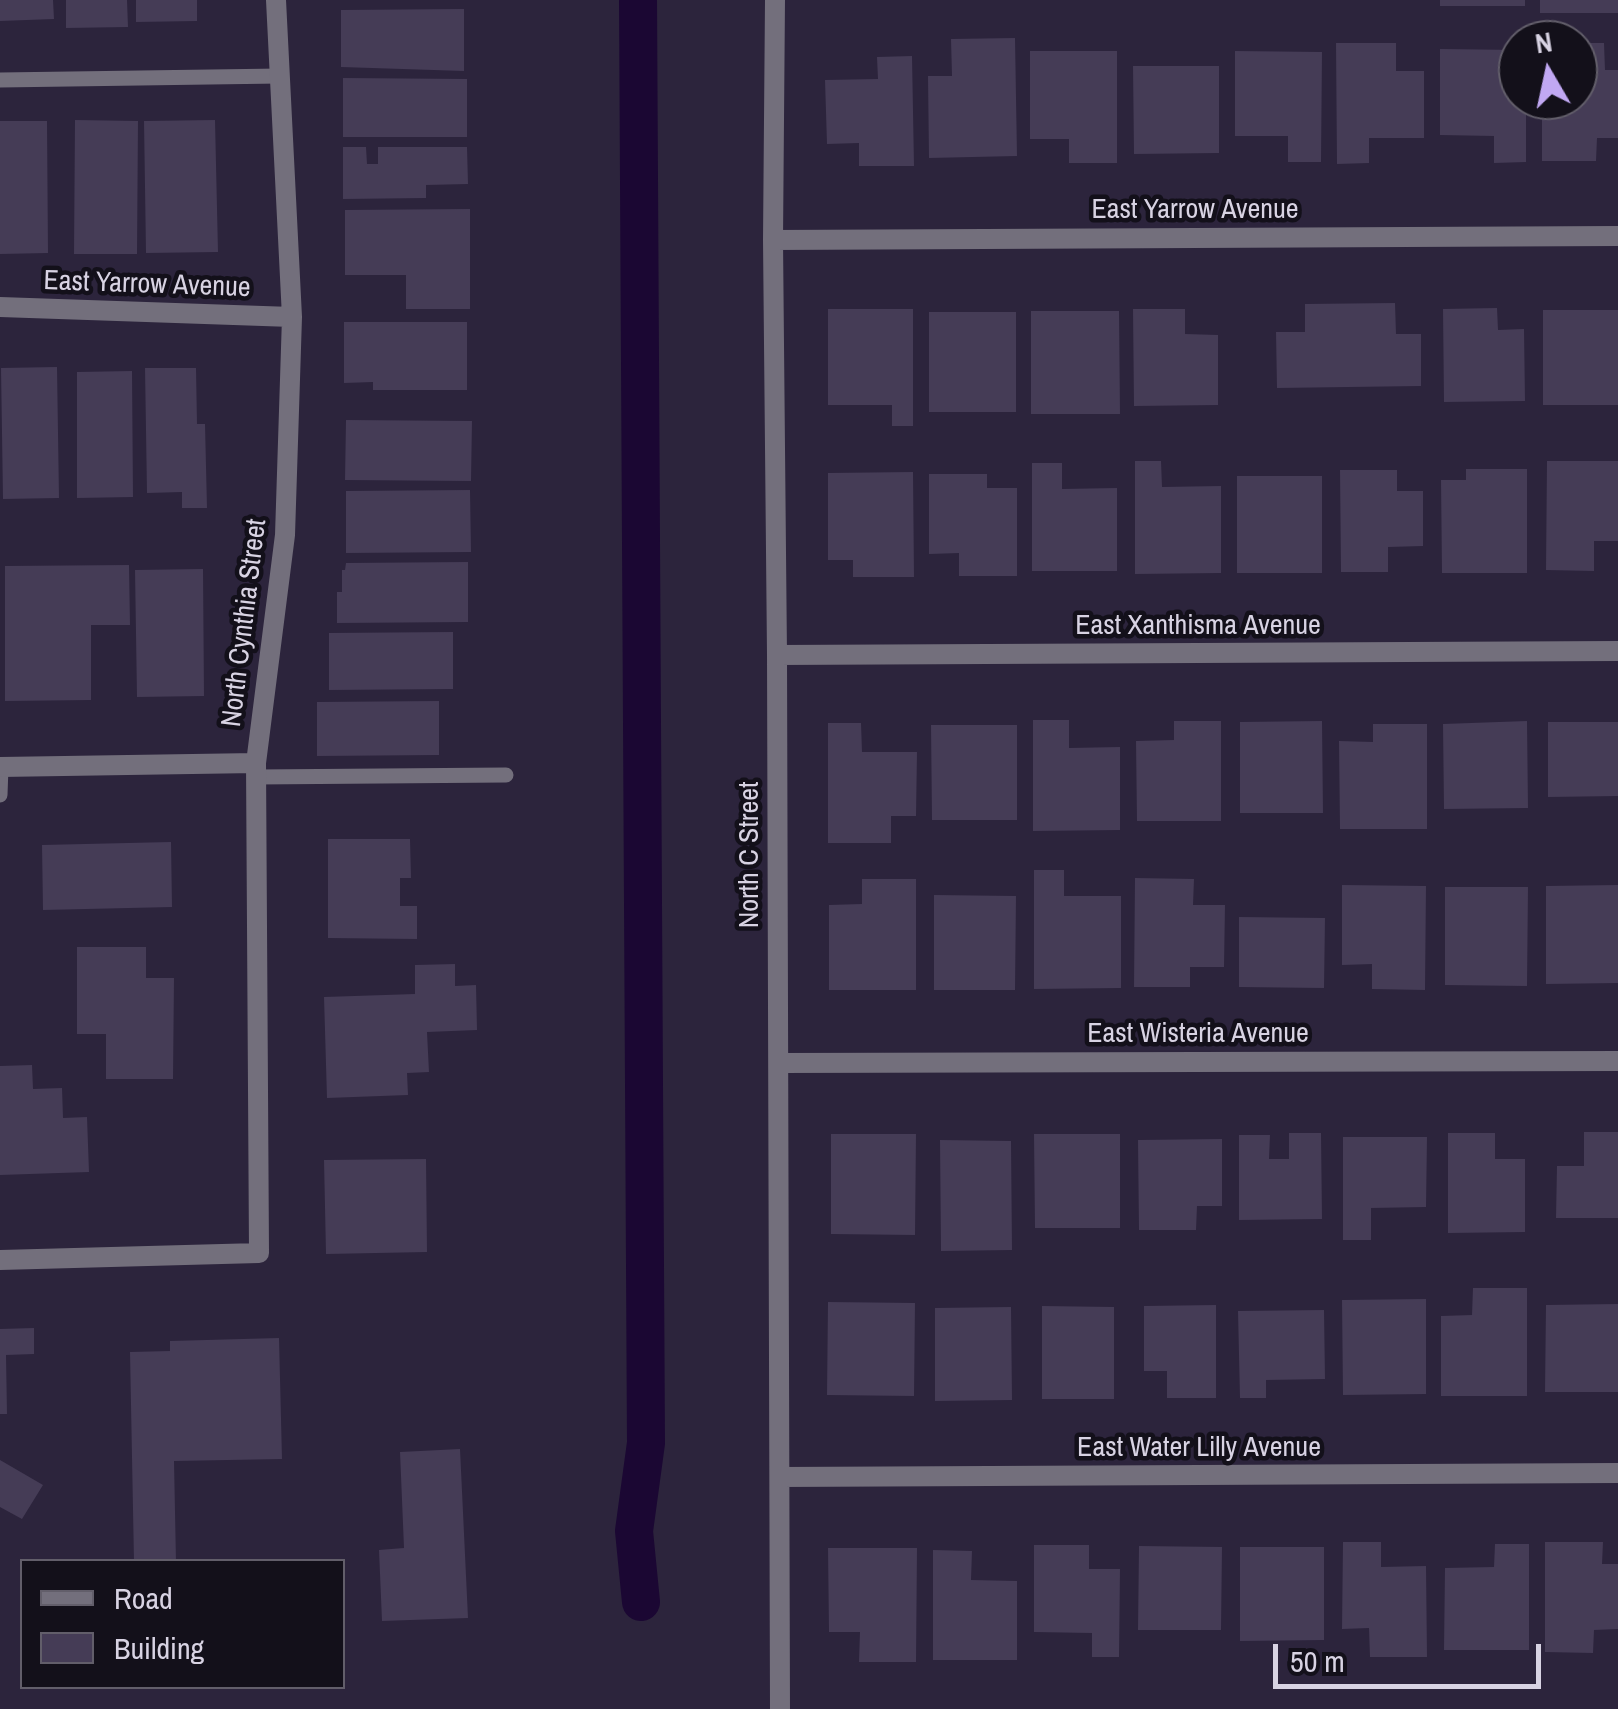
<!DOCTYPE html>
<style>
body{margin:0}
#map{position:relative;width:1618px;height:1709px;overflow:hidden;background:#2c243c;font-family:"Archivo Narrow",sans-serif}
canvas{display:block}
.legend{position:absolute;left:20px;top:1559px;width:325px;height:130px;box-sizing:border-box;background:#13101a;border:2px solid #625e6a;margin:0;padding:12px 18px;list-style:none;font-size:30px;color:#d8d3e3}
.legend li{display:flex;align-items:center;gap:20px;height:50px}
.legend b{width:50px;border:2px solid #625e6a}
.north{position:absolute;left:1498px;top:20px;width:100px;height:100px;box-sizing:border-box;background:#13101a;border:2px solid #625e6a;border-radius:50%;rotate:351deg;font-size:28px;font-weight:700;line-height:40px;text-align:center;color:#d8d3e3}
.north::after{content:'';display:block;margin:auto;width:35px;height:45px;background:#c1a8f3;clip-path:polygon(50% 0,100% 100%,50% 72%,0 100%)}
.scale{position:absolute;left:1273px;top:1644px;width:268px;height:45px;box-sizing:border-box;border:5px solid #d8d3e3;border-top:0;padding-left:12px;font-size:30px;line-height:35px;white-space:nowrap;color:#d8d3e3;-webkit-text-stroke:8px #13101a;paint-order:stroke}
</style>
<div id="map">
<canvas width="1618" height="1709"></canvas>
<ul class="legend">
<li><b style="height:12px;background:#736f7c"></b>Road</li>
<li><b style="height:28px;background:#453c56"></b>Building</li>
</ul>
<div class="north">N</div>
<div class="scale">50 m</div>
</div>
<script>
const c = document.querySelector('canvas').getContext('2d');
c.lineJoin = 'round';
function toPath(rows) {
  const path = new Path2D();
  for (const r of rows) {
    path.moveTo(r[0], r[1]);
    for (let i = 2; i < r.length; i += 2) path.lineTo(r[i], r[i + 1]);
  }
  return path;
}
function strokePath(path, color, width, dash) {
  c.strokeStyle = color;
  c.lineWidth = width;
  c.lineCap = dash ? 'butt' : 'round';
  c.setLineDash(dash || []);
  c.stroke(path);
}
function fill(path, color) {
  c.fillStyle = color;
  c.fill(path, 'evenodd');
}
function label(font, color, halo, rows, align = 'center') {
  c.font = font + ' "Archivo Narrow",sans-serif';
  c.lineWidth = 9;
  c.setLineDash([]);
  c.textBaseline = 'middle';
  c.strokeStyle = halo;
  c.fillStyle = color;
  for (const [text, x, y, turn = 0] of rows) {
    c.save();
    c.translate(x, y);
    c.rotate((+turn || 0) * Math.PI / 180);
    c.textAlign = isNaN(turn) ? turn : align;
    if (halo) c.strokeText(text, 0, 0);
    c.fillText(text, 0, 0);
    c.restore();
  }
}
strokePath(toPath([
 [638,0,646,1443,634,1531,641,1602]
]), '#1b0733', 38);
fill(toPath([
 [0,0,53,0,54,19,0,21],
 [66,0,127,0,128,27,66,28],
 [136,0,197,0,197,21,136,22],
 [1440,0,1525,0,1525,6,1440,6],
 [1540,0,1618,0,1618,13,1540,13],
 [464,9,464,71,341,67,341,10],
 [1015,38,1017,156,929,158,928,76,952,76,951,39],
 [1336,43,1396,43,1396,71,1424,71,1424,138,1369,138,1369,163,1337,164],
 [1578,43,1604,43,1605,70,1618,70,1618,138,1597,138,1596,161,1542,161,1542,100,1578,100],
 [1440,49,1518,50,1518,100,1526,100,1526,162,1494,163,1494,136,1440,135],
 [1030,51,1117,51,1117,163,1069,163,1069,139,1030,139],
 [1235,51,1322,52,1321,162,1288,162,1288,136,1235,136],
 [912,56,914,166,859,166,859,143,827,144,825,80,878,79,877,57],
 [1133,66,1219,66,1219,153,1134,154],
 [343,78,467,79,467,137,343,137],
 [75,120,138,121,137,254,74,254],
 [215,120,218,252,146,253,144,121],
 [0,121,47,121,48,253,0,254],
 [343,147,366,147,367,164,378,164,378,147,467,147,468,184,426,185,426,198,343,199],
 [470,209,470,309,406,309,406,275,345,275,345,210],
 [1395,303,1396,334,1421,334,1421,386,1277,388,1276,332,1305,332,1305,304],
 [1497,308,1498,330,1524,329,1525,401,1444,402,1443,309],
 [828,309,913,309,913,426,892,426,892,405,828,405],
 [1133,309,1185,309,1185,334,1218,335,1218,405,1134,406],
 [1543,310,1618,310,1618,405,1543,405],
 [1031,311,1119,311,1120,414,1031,414],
 [929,312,1016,312,1016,412,929,412],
 [344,322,467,322,467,390,373,390,373,382,344,383],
 [57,367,59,498,3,499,1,368],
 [145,368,196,368,197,424,205,424,207,508,182,508,182,492,147,493],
 [132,371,133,497,77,498,77,372],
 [346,420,472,421,471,481,345,480],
 [1135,461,1161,461,1162,487,1221,486,1221,573,1135,574],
 [1547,461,1618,461,1618,541,1594,541,1594,571,1546,570],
 [1032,463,1062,463,1062,489,1117,488,1117,571,1032,571],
 [1466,469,1527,469,1527,573,1442,573,1441,480,1466,480],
 [1340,470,1397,470,1397,491,1423,491,1423,546,1388,547,1388,572,1341,572],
 [913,472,914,577,853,577,853,560,828,560,828,473],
 [929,474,987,474,987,488,1017,488,1017,576,959,576,959,553,929,554],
 [1237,476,1322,476,1322,573,1237,573],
 [470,490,471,552,346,553,346,491],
 [468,562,468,622,337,623,337,592,342,592,342,570,345,570,346,563],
 [129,565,130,625,91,625,91,700,5,701,5,566],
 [203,569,204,696,137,697,135,570],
 [453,632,453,689,329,690,329,633],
 [439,701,439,755,317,756,317,702],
 [1033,720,1069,720,1069,748,1120,747,1120,830,1033,831],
 [1174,721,1221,721,1221,821,1137,821,1136,741,1174,740],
 [1322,721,1323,813,1240,813,1240,722],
 [1527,721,1528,808,1444,809,1443,724],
 [1548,722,1618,722,1618,796,1548,797],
 [828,723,861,723,862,752,917,752,916,816,891,816,891,843,828,843],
 [1373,724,1427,724,1427,829,1340,829,1339,741,1373,742],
 [931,725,1017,725,1017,820,932,820],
 [328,839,410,839,411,878,400,878,400,906,417,906,417,939,328,938],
 [171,842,172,907,43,910,42,845],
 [1034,870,1064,870,1064,896,1121,896,1121,988,1034,989],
 [1135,878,1194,879,1193,905,1225,905,1224,967,1190,967,1190,987,1134,987],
 [862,879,916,879,916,990,829,990,829,905,862,904],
 [1342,885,1426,886,1425,990,1372,989,1372,964,1342,965],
 [1618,885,1618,983,1546,984,1546,886],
 [1445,887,1528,887,1527,986,1445,985],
 [934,895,1016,896,1015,990,934,990],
 [1239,917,1325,918,1324,988,1239,987],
 [77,947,146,947,146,978,174,978,173,1079,106,1079,106,1034,77,1034],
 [455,964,455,986,476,985,477,1030,427,1032,429,1072,407,1073,408,1095,327,1098,324,997,415,994,415,965],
 [32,1065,33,1089,62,1088,63,1118,87,1117,89,1172,0,1175,0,1066],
 [1584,1132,1618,1132,1618,1218,1556,1218,1557,1166,1584,1166],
 [1289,1133,1321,1133,1322,1219,1239,1220,1239,1135,1270,1135,1269,1159,1289,1159],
 [1448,1133,1495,1133,1495,1159,1525,1159,1525,1232,1448,1233],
 [831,1134,916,1134,915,1235,831,1234],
 [1034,1134,1120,1134,1120,1228,1035,1228],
 [1343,1137,1427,1137,1426,1207,1371,1208,1371,1240,1343,1240],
 [1222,1139,1222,1206,1197,1206,1196,1230,1139,1230,1138,1140],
 [940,1140,1011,1141,1012,1250,941,1251],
 [426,1159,427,1252,326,1254,324,1160],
 [1473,1288,1527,1288,1527,1396,1441,1396,1441,1316,1472,1315],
 [1426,1299,1426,1394,1343,1395,1342,1300],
 [828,1302,915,1303,914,1396,827,1395],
 [1618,1304,1618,1392,1545,1392,1546,1305],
 [1216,1305,1216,1398,1167,1398,1167,1371,1144,1371,1144,1306],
 [1042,1306,1114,1307,1114,1399,1042,1399],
 [1011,1307,1012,1400,935,1401,935,1308],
 [1324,1310,1325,1379,1266,1380,1266,1398,1240,1398,1238,1311],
 [34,1328,34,1354,6,1355,7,1414,0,1414,0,1329],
 [279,1338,282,1459,174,1461,176,1562,134,1562,130,1352,170,1351,170,1341],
 [460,1449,468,1618,382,1621,379,1550,404,1548,400,1452],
 [0,1460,43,1485,22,1519,0,1507],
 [1343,1542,1381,1542,1381,1567,1426,1566,1427,1657,1370,1657,1369,1628,1342,1629],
 [1545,1542,1603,1542,1602,1564,1618,1564,1618,1629,1594,1630,1593,1653,1545,1652],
 [1495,1544,1529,1544,1529,1650,1444,1650,1445,1568,1494,1567],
 [1034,1545,1089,1545,1089,1569,1120,1569,1119,1657,1092,1657,1092,1633,1034,1632],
 [1139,1546,1222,1547,1221,1630,1138,1630],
 [1240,1547,1324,1547,1324,1640,1240,1641],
 [828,1548,917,1548,916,1662,859,1662,860,1632,829,1632],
 [933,1550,972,1551,971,1580,1017,1581,1017,1660,933,1660]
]), '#453c56');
strokePath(toPath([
 [0,80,280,76],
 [256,777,506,775],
 [0,795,1,767]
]), '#736f7c', 15);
strokePath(toPath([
 [775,0,773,240,777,655,780,1709],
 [773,240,1618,236],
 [0,307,292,317],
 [777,655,1618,651],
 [0,767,256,763],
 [779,1063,1618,1061],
 [0,1260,259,1253,256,763,285,535,292,317,276,0],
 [780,1477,1618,1473]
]), '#736f7c', 20);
label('28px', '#d8d3e3', '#13101a', [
 ["East Yarrow Avenue",1195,210],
 ["East Yarrow Avenue",147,285,2],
 ["North Cynthia Street",245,623,-83],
 ["East Xanthisma Avenue",1198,626],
 ["North C Street",750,855,-90],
 ["East Wisteria Avenue",1198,1034],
 ["East Water Lilly Avenue",1199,1448]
]);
</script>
